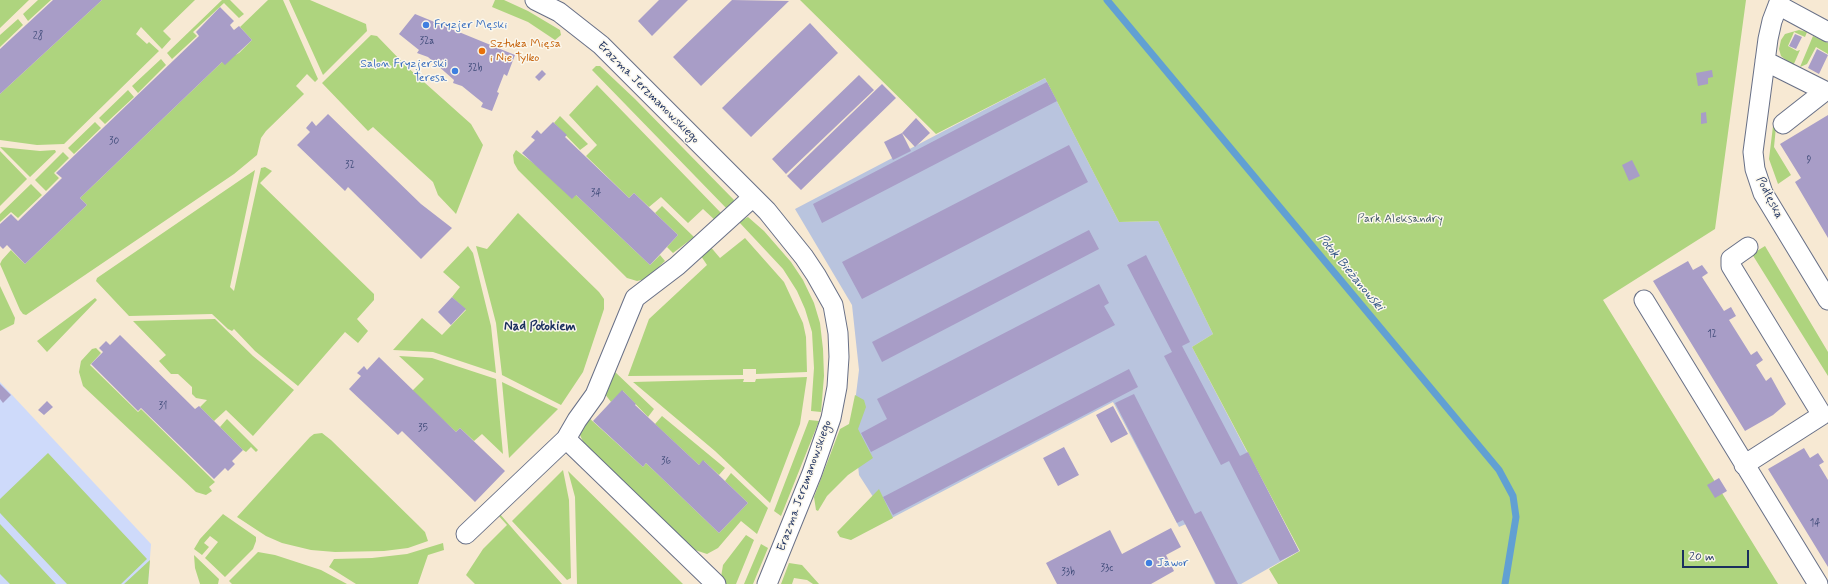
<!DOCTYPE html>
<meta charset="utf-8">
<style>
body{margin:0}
#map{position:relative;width:1828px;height:584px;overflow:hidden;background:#f7e9d3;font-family:Mynerve,sans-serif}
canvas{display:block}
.scale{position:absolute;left:1682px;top:550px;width:67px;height:18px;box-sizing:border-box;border:2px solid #1b2f5e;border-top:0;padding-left:5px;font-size:12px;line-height:14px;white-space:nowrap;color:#1b2f5e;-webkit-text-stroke:3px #fbf7ec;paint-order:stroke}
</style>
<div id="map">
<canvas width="1828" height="584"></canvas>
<div class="scale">20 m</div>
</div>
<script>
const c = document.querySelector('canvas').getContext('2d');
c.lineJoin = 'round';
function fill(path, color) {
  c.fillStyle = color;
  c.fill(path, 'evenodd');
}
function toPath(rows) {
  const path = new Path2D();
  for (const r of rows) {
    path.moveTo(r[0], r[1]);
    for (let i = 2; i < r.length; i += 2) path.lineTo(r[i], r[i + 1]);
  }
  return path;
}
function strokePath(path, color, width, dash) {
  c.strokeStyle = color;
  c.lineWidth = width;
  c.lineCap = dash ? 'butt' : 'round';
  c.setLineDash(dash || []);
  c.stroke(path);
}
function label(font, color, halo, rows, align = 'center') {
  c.font = font + ' Mynerve,sans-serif';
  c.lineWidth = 3;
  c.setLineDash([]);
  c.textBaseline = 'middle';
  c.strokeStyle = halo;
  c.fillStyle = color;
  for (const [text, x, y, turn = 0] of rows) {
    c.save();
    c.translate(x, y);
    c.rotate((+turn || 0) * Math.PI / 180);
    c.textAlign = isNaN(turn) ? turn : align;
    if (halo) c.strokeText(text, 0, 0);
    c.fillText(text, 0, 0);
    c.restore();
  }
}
fill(toPath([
 [0,382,151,544,148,584,0,584]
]), '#cedafa');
fill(toPath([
 [1045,78,1119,222,1158,221,1213,334,1192,347,1299,551,1241,584,1215,584,1186,524,1179,527,1113,402,888,520,859,475,853,419,859,370,852,305,795,209]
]), '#b9c4de');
fill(toPath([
 [0,0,29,0,0,28],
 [38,0,51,0,28,21,23,14],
 [102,0,195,0,163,31,171,39,162,49,141,27,136,34,147,44,149,42,159,51,64,144,37,145,0,140,0,94],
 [222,0,230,0,244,14,239,18,224,3,193,32,197,36,172,59,167,53],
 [268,0,283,0,318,79,315,82,307,74,296,86,304,94,266,131,261,138,257,155,234,174,26,315,23,314,20,310,0,264,2,260,11,250,25,264,87,205,80,198,222,62,239,53,252,40,240,27],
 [289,0,310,0,366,24,367,31,323,75],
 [495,0,504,0,528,11,560,30,561,35,555,40,528,22,492,7],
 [800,0,1746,0,1715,229,1603,300,1778,584,1278,584,1269,569,1300,551,1192,347,1213,334,1158,221,1119,222,1045,78,936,134],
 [18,19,23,25,0,47,0,35],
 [1799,30,1807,32,1805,37,1794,32,1788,46,1797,51,1800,50,1793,66,1781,56,1779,49,1781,40,1785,34],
 [371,35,377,36,406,66,471,124,483,145,456,214,438,195,433,182,373,127,368,131,322,83],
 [1813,36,1828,43,1828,54,1816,47,1807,64,1800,67],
 [161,59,166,65,138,93,132,86],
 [596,66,600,66,635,99,734,200,732,209,729,211,592,70],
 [597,85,723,215,716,221,703,209,688,223,661,197,649,207,634,193,629,198,586,156,597,145,569,115],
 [128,90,134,97,105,124,99,118],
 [560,116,588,144,580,150,554,123],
 [95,122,101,128,74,154,68,148],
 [1773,126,1776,127,1774,147,1791,175,1778,184,1769,159],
 [0,147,40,151,55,150,56,152,30,177],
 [516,150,576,195,650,265,660,255,665,261,646,279,637,281,627,278,518,170,514,163,513,155],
 [0,151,27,179,0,206],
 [63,152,69,158,54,173,59,178,46,191,35,180],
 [265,167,272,171,260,183,374,294,374,300,357,319,368,331,358,343,345,332,298,386,255,351,234,329,232,331,228,329,212,314,129,316,96,281,97,278,255,170,230,287,234,291,261,168],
 [31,184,42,195,18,218,11,212,0,222,0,214],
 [662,206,694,237,673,253,667,247,678,235,655,213],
 [518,213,599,292,604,299,604,309,583,372,561,405,502,375,496,323,476,246,487,249],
 [748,217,764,231,791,262,803,280,814,303,820,323,823,349,824,376,821,412,811,411,814,368,812,332,805,309,797,291,783,269,739,222],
 [745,238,784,282,803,323,806,337,807,372,756,374,756,369,743,369,743,375,628,376,649,319,707,265,699,253,709,245,720,258],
 [468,246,473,253,491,326,496,373,433,352,393,350,422,318,442,335,466,310,452,297,460,287,443,272],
 [1765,246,1828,352,1828,376,1752,254],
 [0,286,15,318,14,324,0,331],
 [95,298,97,300,47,352,37,341],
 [215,319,253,356,294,390,253,436,226,410,214,421,200,407,207,400,196,398,192,394,192,387,178,374,171,374,159,361,166,355,133,321],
 [96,348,101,353,90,365,138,412,141,409,215,482,209,487,212,491,206,495,196,492,83,386,79,372,81,361,92,349],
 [399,356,432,358,496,379,503,454,482,434,474,441,460,428,456,432,412,391,424,379],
 [614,371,654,409,648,417,623,391,611,402,605,394],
 [807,377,800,424,770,503,715,451,633,382,744,379,743,382,755,382,756,379],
 [502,382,558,409,509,458],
 [855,395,864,400,866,407,858,429,873,458,848,475,827,496,818,511,816,510,814,497,840,429,849,424],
 [662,416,725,468,719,475,704,461,699,465,655,424],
 [588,417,643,467,646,463,719,533,748,503,725,481,731,473,768,508,757,534,741,521,718,548,707,554,689,548,585,446,580,435,581,425],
 [227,419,258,450,256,452,251,447,246,452,243,450,220,427],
 [809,420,819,421,781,516,774,511],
 [322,433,331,440,418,525,425,532,428,541,408,548,384,551,335,552,311,550,282,543,266,536,237,517,310,437,314,434],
 [48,453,147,559,121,584,67,584,0,513,0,499],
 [563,470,569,500,571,578,567,580,512,521],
 [568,471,683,584,577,584,575,497],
 [879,489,893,518,851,540,840,537,837,532],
 [499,513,519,536,562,584,475,584,466,575,483,549,507,525,497,514],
 [223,514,256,537,256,541,253,549,225,577,205,558,218,542,210,536,204,543,209,547,202,555,194,549,200,539],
 [0,524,56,584,10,584,0,574],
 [746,535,754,540,736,584,725,584,721,577,723,565],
 [443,543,444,550,428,555,418,584,356,584,329,567,334,559,372,558,407,554],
 [761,544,768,548,753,584,744,584],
 [258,552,275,555,321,570,347,584,232,584,229,581],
 [194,555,219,579,218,584,200,584,195,568],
 [150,560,148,584,124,584],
 [789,563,802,565,819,584,813,584,807,580,794,578,792,584,781,584]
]), '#aed47e');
strokePath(toPath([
 [1107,0,1499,470,1513,496,1516,517,1505,584]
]), '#61a0d3', 7);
fill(toPath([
 [53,0,102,0,0,94,0,49],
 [659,0,688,0,652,36,638,21],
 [732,0,789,1,701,86,673,57],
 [220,7,234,21,230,25,233,29,234,30,239,26,252,40,225,65,222,62,80,198,87,205,25,264,7,245,3,249,0,246,0,224,11,214,18,221,62,178,56,173,199,36,196,32],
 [415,14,515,55,507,76,504,74,497,92,499,93,492,111,481,107,483,103,462,86,453,83,454,80,428,57,417,53,419,50,399,34],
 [810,23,838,53,751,137,722,108],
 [1795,34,1802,37,1796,49,1789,46],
 [1817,49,1828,55,1819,74,1808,68],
 [542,70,546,74,539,81,535,77],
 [1712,70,1713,77,1708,78,1708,84,1698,86,1696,73],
 [859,75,874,90,786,174,772,159],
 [1047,82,1057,101,822,223,813,204],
 [882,84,896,98,801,190,787,176],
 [1706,112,1707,123,1701,124,1701,113],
 [328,114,421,204,452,228,421,259,348,187,345,191,297,145,310,132,306,128,312,121,316,126],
 [1828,115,1828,238,1795,182,1801,178,1780,144],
 [916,118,930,133,915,147,902,133,911,151,893,160,884,142,902,133],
 [553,122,567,135,565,137,629,198,634,193,678,235,650,265,576,195,572,199,522,153,535,140,531,137,537,130,541,134],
 [1069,145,1088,182,862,299,842,262],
 [1632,160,1640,176,1629,181,1622,165],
 [1089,230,1099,249,882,362,872,342],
 [1146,255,1190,342,1182,346,1240,456,1248,452,1299,551,1280,561,1229,461,1221,465,1164,356,1172,352,1127,265],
 [1688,261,1693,270,1702,265,1708,273,1702,277,1724,311,1731,307,1736,316,1729,320,1751,355,1757,351,1763,360,1756,365,1766,381,1771,377,1786,404,1773,415,1745,431,1653,281],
 [1099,284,1109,303,1104,306,1115,325,871,452,861,433,887,419,877,399],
 [452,297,466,309,451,325,438,312],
 [120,335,195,409,199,406,243,450,232,461,235,464,228,471,225,468,214,479,141,408,138,411,91,364,103,352,99,348,106,341,110,345],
 [379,357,456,432,460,428,505,471,475,502,402,431,398,435,349,389,361,376,357,373,364,366,367,370],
 [1129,369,1138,387,893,515,883,497],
 [0,384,11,395,3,403,0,399],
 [622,390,636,404,635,405,699,465,703,460,748,503,719,533,646,463,643,467,593,421],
 [1134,394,1195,514,1201,511,1238,584,1216,584,1183,520,1177,523,1115,403],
 [47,401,53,407,44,415,38,410],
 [1113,406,1128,434,1111,443,1096,415],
 [1064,447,1079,475,1058,486,1043,458],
 [1804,448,1810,458,1818,453,1824,462,1819,465,1828,480,1828,567,1768,469],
 [1719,478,1727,491,1715,498,1707,485],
 [1171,528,1181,547,1166,555,1174,571,1151,584,1057,584,1046,563,1110,530,1122,554]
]), '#a89dc7');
const minor = toPath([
 [535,0,559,12,601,45,767,211,804,257,816,275,833,305,838,333,839,357,837,387,831,418,812,473,767,584],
 [1780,0,1772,21,1768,39,1753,152,1755,169,1763,193,1828,300],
 [1778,5,1828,32],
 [1765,61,1825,91,1783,124],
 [1644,300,1818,584],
 [566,439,716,584],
 [1744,465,1822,415,1731,266,1731,259,1748,247],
 [466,534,566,439,577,420,595,395,635,298,677,266,752,198]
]);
strokePath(minor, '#687087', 21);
strokePath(minor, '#fff', 19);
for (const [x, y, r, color] of [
 [426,25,4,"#3f7fe0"],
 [482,51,4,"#e8710a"],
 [455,71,4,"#3f7fe0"],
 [1149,563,4,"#3f7fe0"]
]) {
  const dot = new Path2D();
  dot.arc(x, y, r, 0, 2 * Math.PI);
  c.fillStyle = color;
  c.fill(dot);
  strokePath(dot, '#fbf7ec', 1.5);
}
label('10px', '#3e4a78', null, [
 ["28",38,37],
 ["32a",427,42],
 ["32b",475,69],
 ["30",114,142],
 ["9",1809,161],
 ["32",350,166],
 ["34",596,194],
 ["12",1712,335],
 ["31",163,407],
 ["35",423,429],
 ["36",666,462],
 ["14",1815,524],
 ["33c",1107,569],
 ["33b",1068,573]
]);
label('12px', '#366cbe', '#fbf7ec', [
 ["Fryzjer Męski",434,25],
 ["Salon Fryzjerski",447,64,"right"],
 ["Teresa",447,78,"right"],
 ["Jawor",1157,563]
], 'left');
label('12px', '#c56008', '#fbf7ec', [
 ["Sztuka Mięsa",490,44],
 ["i Nie Tylko",490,58]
], 'left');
label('12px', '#1b2f5e', '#fbf7ec', [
 ["Erazma Jerzmanowskiego",648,93,45],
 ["Podłęska",1769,198,63],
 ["Erazma Jerzmanowskiego",805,486,-70]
]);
label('12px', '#405866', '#fbf7ec', [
 ["Park Aleksandry",1400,219]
]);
label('italic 13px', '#345787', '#fbf7ec', [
 ["Potok Bieżanowski",1350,273,50]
]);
label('bold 13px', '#1b2f5e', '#fbf7ec', [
 ["Nad Potokiem",540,327]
]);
</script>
